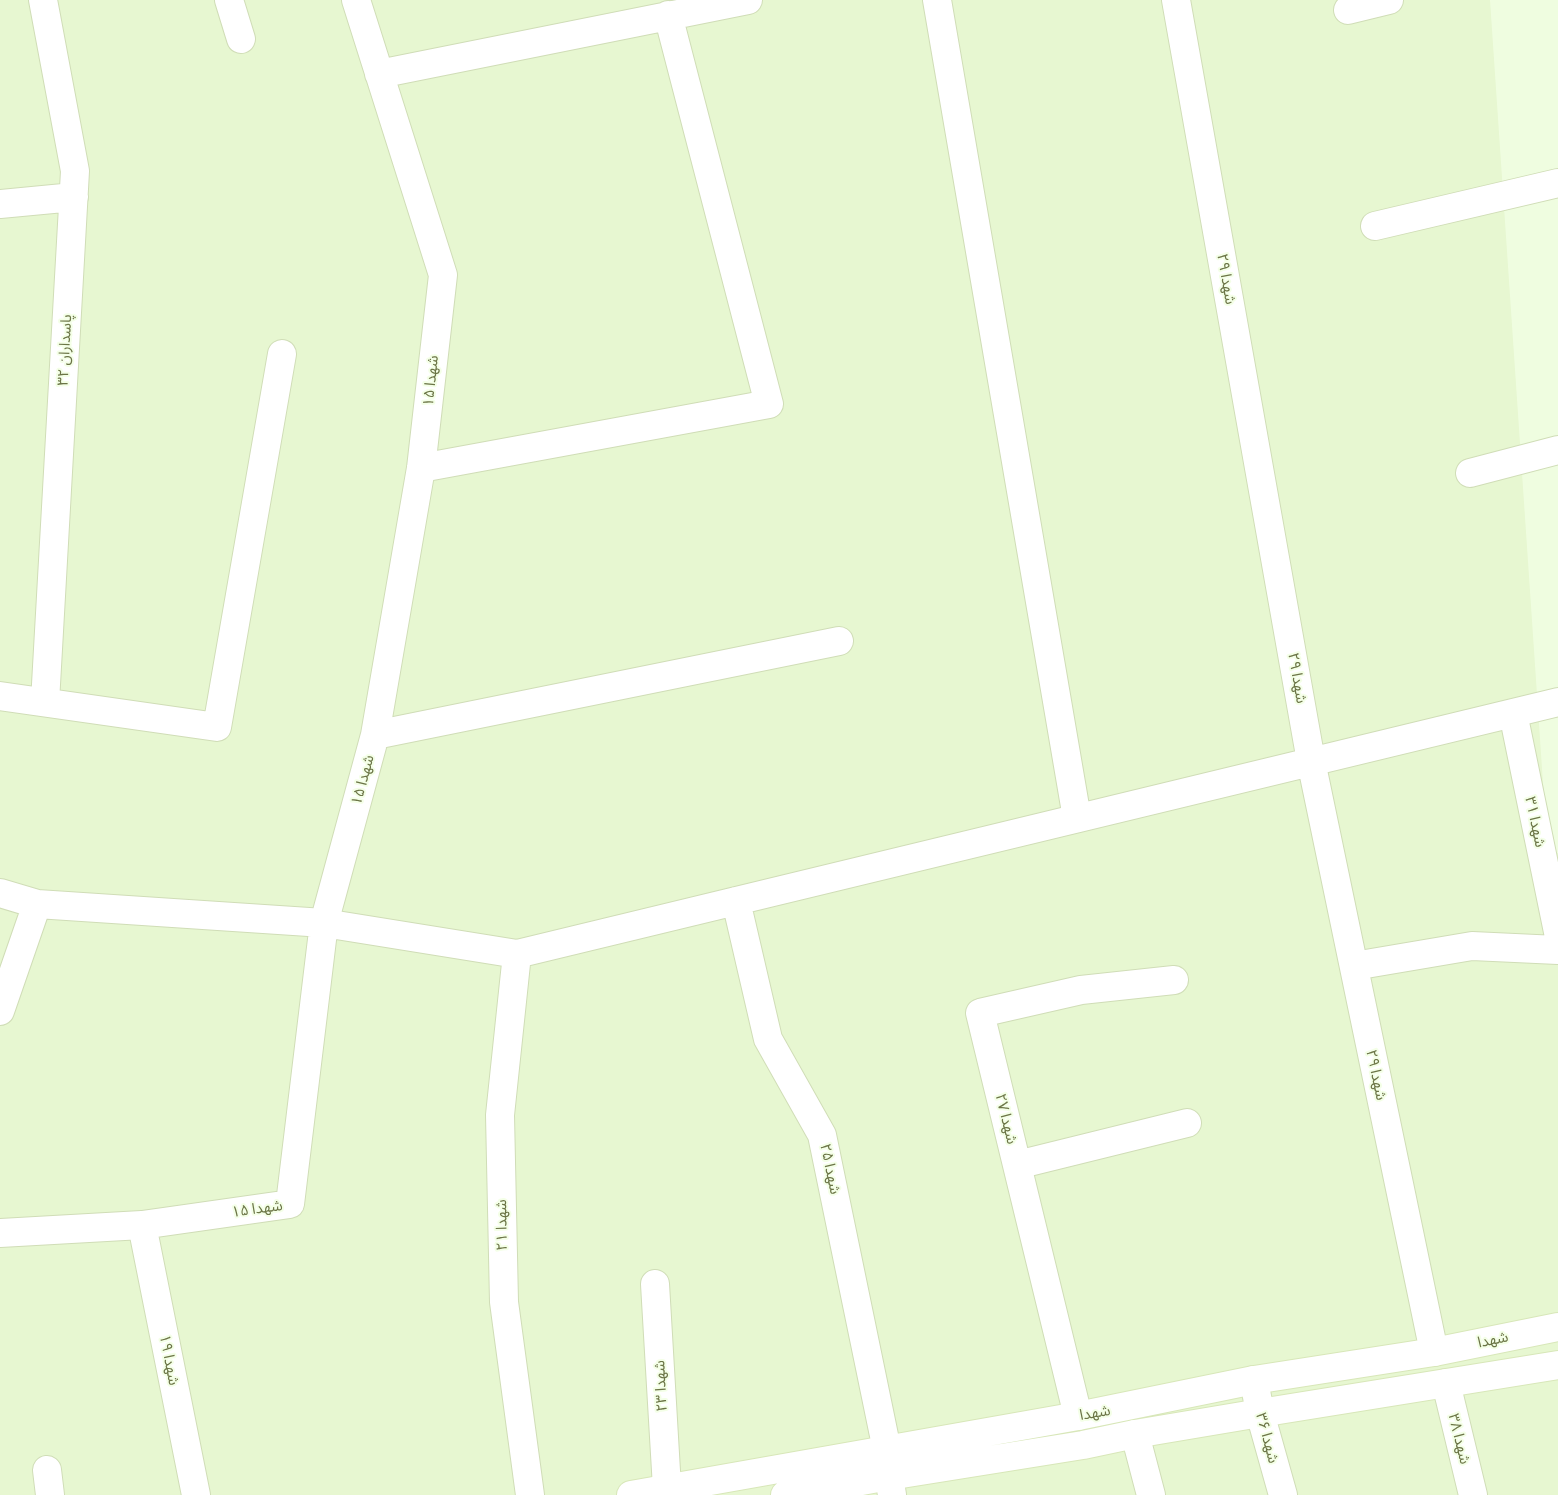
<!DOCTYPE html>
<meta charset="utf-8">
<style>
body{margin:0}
canvas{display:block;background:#effde0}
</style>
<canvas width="1558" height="1495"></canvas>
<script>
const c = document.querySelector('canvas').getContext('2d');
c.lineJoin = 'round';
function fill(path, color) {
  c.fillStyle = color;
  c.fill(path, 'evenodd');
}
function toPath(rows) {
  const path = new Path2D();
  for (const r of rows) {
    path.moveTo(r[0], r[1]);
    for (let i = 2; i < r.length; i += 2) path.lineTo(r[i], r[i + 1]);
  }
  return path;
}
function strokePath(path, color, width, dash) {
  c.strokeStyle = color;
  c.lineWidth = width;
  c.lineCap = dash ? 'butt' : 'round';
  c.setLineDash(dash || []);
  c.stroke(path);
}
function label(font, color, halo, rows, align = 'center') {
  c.font = font + ' Cabin,"Noto Sans Arabic",sans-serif';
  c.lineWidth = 4;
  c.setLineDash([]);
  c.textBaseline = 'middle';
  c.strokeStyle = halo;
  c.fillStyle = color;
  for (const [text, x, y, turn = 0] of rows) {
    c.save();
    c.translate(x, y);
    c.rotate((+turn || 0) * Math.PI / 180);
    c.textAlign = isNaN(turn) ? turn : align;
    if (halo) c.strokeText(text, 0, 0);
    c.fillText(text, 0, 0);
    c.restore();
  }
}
fill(toPath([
 [0,0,1490,0,1548,857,1558,853,1558,1495,0,1495]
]), '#e7f7d1');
const street = toPath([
 [43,0,75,171,45,702],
 [229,0,241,39],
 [937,0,1077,818],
 [1176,0,1311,761,1434,1352],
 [1348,10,1389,0],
 [379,74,748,0],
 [0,204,74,197],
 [1375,226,1558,183],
 [421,468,769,404,668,15],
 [1470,473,1558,450],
 [0,696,217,727,282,354],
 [1513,713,1558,932],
 [375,735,839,641],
 [0,893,37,904],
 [736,901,768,1039,822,1135,887,1450],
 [517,954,500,1115,504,1302,530,1495],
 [1354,966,1472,946,1558,950],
 [0,1011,37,904,324,923,517,954,1558,702],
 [1017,1165,1187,1123],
 [142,1225,196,1495],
 [0,1233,142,1225,290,1204,324,923,375,735,421,468,443,275,356,0],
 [655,1284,667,1488],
 [1254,1380,1260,1413,1283,1495],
 [1446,1383,1473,1495],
 [1078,1416,980,1013,1081,990,1174,980],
 [1135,1434,1151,1495],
 [47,1470,50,1495],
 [889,1476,892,1495]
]);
const secondary = toPath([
 [631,1495,1078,1416,1254,1380,1434,1352,1558,1327],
 [785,1495,889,1476,1083,1445,1135,1434,1260,1413,1558,1365]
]);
strokePath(street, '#d0ddb7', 30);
strokePath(secondary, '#d8e7b9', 30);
strokePath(street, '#fff', 28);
strokePath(secondary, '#fff', 28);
label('15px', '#6b7546', '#f4ffe7', [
 ["شهدا ۲۹",1226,279,80],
 ["پاسداران ۳۲",65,350,-87],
 ["شهدا ۱۵",431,381,-84],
 ["شهدا ۲۹",1297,678,80],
 ["شهدا ۱۵",363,780,-75],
 ["شهدا ۳۱",1535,822,78],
 ["شهدا ۲۹",1376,1075,78],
 ["شهدا ۲۷",1006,1119,76],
 ["شهدا ۲۵",830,1169,78],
 ["شهدا ۱۵",257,1209,-8],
 ["شهدا ۲۱",502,1225,-91],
 ["شهدا",1493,1340,-12],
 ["شهدا ۱۹",169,1360,79],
 ["شهدا ۲۳",661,1386,-93],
 ["شهدا",1095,1413,-10],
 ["شهدا ۳۶",1267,1438,75],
 ["شهدا ۳۸",1459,1439,76]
]);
</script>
